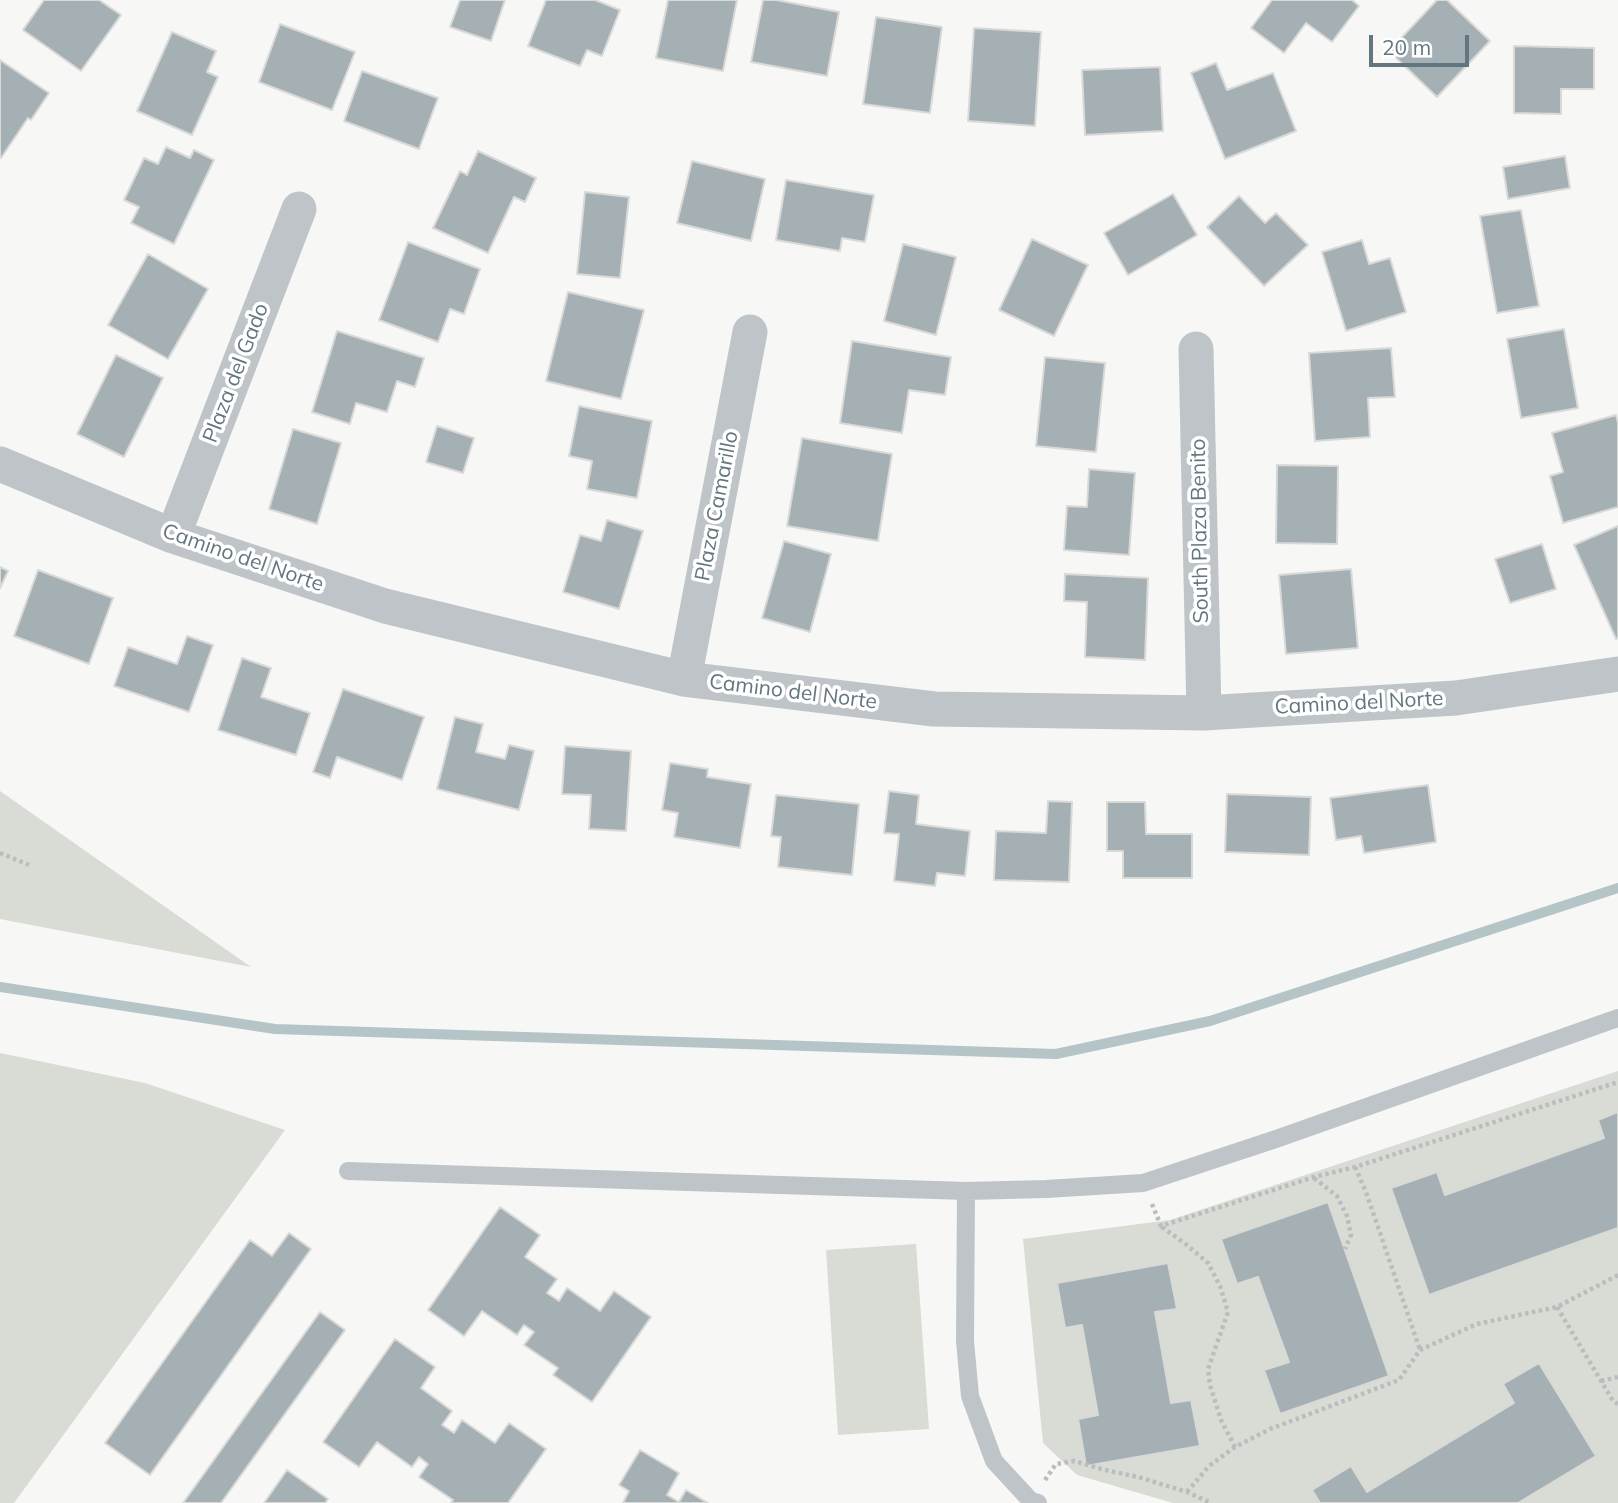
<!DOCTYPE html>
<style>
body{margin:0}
#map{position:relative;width:1618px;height:1503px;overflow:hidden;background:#f7f7f5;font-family:Mulish,sans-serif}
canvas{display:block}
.scale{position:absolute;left:1369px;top:35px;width:100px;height:32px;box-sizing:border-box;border:4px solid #63767f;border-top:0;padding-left:9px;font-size:21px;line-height:24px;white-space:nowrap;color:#63767f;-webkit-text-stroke:5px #fff;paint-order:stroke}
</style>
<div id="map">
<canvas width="1618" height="1503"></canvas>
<div class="scale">20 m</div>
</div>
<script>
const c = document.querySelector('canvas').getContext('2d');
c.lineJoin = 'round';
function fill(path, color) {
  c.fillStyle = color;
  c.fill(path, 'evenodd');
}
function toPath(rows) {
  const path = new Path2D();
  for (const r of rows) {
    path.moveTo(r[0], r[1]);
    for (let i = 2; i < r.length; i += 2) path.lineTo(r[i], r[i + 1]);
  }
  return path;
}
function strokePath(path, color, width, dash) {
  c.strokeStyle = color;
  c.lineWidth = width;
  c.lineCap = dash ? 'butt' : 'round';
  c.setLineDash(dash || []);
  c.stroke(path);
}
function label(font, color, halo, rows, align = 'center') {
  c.font = font + ' Mulish,sans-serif';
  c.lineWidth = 7;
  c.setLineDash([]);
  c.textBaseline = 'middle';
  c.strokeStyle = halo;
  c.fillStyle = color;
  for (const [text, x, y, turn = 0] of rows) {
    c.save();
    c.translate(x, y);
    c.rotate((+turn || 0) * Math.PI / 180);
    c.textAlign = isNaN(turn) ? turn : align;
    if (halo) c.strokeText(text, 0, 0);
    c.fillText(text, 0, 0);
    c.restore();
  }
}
fill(toPath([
 [0,791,251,967,0,919],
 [0,1053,145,1083,285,1130,14,1503,0,1503],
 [1618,1071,1618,1503,1173,1503,1077,1475,1043,1443,1023,1239,1170,1220],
 [916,1244,929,1429,838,1435,826,1250]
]), '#d8dcd4');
strokePath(toPath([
 [0,987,275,1029,1056,1054,1210,1021,1618,888]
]), '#b5c4c6', 10);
const building = toPath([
 [44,0,99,0,121,15,81,71,23,30,44,0],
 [460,0,505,0,491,41,450,27,460,0],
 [546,0,595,0,620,10,602,56,587,50,580,66,528,46,546,0],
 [668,0,737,0,723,71,656,58,668,0],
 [763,0,776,0,839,12,827,76,751,62,763,0],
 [1272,0,1352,0,1359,6,1332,42,1306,23,1284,53,1251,28,1272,0],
 [1437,0,1447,0,1490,41,1437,97,1389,51,1437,0],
 [876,17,942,27,930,113,863,104,876,17],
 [280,24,355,52,332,110,259,82,280,24],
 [974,28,1041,32,1035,126,968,121,974,28],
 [172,32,216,51,207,72,218,77,192,135,137,111,172,32],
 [1514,46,1594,48,1594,89,1561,89,1561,114,1514,113,1514,46],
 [0,60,49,93,31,120,28,118,1,158,0,157,0,60],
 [1216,63,1227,90,1273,73,1296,131,1225,159,1191,73,1216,63],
 [1160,67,1163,131,1085,135,1082,70,1160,67],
 [362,71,438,98,419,149,344,121,362,71],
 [166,147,190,158,194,150,214,160,174,244,131,223,139,207,124,200,144,158,158,164,166,147],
 [478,151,536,178,525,202,514,197,488,253,433,228,460,171,467,175,478,151],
 [1565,156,1570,188,1508,199,1503,167,1565,156],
 [692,161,765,179,751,241,677,223,692,161],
 [786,180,874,195,865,242,842,238,840,251,776,240,786,180],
 [585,192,629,197,620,278,577,274,585,192],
 [1173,194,1197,235,1128,275,1104,233,1173,194],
 [1239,196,1265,223,1276,213,1308,245,1264,286,1207,227,1239,196],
 [1521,210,1539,306,1497,313,1480,216,1521,210],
 [1032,239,1088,265,1054,336,999,310,1032,239],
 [1362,240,1369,264,1390,258,1406,312,1346,331,1322,252,1362,240],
 [408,242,480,269,464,314,450,309,438,342,379,320,408,242],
 [903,244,956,257,936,335,884,321,903,244],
 [148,254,208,289,168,359,108,325,148,254],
 [568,292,644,310,621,399,546,381,568,292],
 [1564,329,1578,408,1521,418,1507,339,1564,329],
 [337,331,424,358,415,387,397,381,387,412,356,403,350,424,312,412,337,331],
 [852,341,951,357,945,395,909,390,902,433,840,423,852,341],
 [1391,348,1395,397,1368,398,1370,437,1315,441,1309,353,1391,348],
 [116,355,163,378,124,457,77,434,116,355],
 [1045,357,1105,363,1096,452,1036,446,1045,357],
 [579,406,652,421,637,498,587,489,592,461,569,456,579,406],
 [1616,415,1618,423,1618,507,1563,523,1550,476,1563,472,1552,433,1616,415],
 [437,426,474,438,463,473,426,462,437,426],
 [293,429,341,443,317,524,269,509,293,429],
 [802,438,892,454,878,541,787,526,802,438],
 [1277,465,1338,466,1337,544,1276,543,1277,465],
 [1089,469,1135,473,1129,555,1064,550,1067,506,1087,507,1089,469],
 [607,520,643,531,619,609,563,592,580,535,601,541,607,520],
 [1618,526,1618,638,1616,639,1574,545,1618,526],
 [784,541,831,554,810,632,762,618,784,541],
 [1542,544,1556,589,1510,603,1495,559,1542,544],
 [0,567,8,571,0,588,0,567],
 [1351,569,1358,648,1286,654,1279,575,1351,569],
 [38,570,113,598,89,664,14,636,38,570],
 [1065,574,1148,578,1145,660,1085,657,1087,602,1064,601,1065,574],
 [187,636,213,645,189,712,114,686,128,647,177,664,187,636],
 [242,658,271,668,261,697,310,713,296,755,218,730,242,658],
 [343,689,424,717,402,780,337,757,330,778,313,772,343,689],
 [455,717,483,724,476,752,505,759,509,745,534,751,519,810,437,789,455,717],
 [565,746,631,751,626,831,589,829,591,795,562,794,565,746],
 [670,763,708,769,707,777,751,784,740,848,674,837,678,813,662,810,670,763],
 [1428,785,1436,842,1364,853,1361,836,1336,840,1330,798,1428,785],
 [889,791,919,795,916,824,970,831,965,876,937,873,935,886,894,881,899,834,884,833,889,791],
 [1227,794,1311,797,1309,855,1225,852,1227,794],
 [776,795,859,804,852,875,778,867,781,837,771,836,776,795],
 [1048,801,1072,802,1069,882,994,880,996,831,1046,833,1048,801],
 [1107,802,1145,802,1146,834,1192,834,1192,878,1123,878,1123,851,1107,851,1107,802],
 [1618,1112,1618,1228,1429,1295,1391,1188,1437,1172,1445,1195,1604,1138,1598,1120,1618,1112],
 [1328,1202,1389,1376,1280,1414,1264,1370,1289,1362,1258,1277,1237,1284,1221,1239,1328,1202],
 [500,1207,540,1235,525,1257,557,1279,547,1293,559,1301,567,1288,600,1311,614,1291,651,1317,592,1402,553,1375,558,1368,524,1345,534,1332,524,1325,517,1335,482,1311,464,1336,428,1310,500,1207],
 [289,1233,311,1249,150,1475,105,1443,250,1240,272,1256,289,1233],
 [1168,1263,1177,1309,1155,1312,1171,1403,1191,1400,1200,1446,1086,1466,1078,1419,1098,1415,1082,1325,1065,1328,1057,1283,1168,1263],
 [320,1312,345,1330,221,1503,183,1503,320,1312],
 [395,1339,435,1367,421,1388,452,1411,442,1425,454,1433,462,1420,495,1443,509,1423,546,1449,508,1503,451,1503,453,1500,419,1477,428,1464,419,1457,412,1467,377,1442,359,1467,323,1442,395,1339],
 [1539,1363,1596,1456,1518,1503,1320,1503,1312,1490,1351,1466,1367,1492,1514,1403,1503,1384,1539,1363],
 [640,1450,679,1473,667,1495,679,1502,686,1490,708,1503,623,1503,629,1491,619,1485,640,1450],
 [287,1470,328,1499,325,1503,264,1503,287,1470]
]);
fill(building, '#a5b0b4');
strokePath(building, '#d9d9d7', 2);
strokePath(toPath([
 [0,853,29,865],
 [1355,1167,1366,1192,1420,1350],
 [1314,1178,1337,1196,1347,1216,1351,1235,1345,1249],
 [1152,1204,1161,1226,1314,1177,1355,1167,1618,1082],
 [1162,1227,1187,1245,1208,1263,1220,1286,1228,1312,1208,1369,1210,1385,1221,1420,1235,1447],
 [1557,1307,1613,1401,1618,1404],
 [1601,1381,1618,1377],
 [1045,1480,1056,1464,1074,1461,1105,1470,1138,1477,1187,1492,1211,1503],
 [1187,1492,1209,1466,1235,1447,1270,1429,1399,1380,1420,1350,1477,1324,1557,1307,1618,1275]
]), '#b9bdbf', 4.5, [3.5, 3.5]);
strokePath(toPath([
 [348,1171,966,1191,1046,1189,1143,1183,1276,1139,1618,1018],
 [966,1191,965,1341,970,1396,994,1461,1031,1501,1038,1503]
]), '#bec4c7', 18);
strokePath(toPath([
 [1196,349,1204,713],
 [0,464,173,536,385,606,684,679,934,709,1204,713,1456,698,1618,674],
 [173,536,299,209],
 [684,679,750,332]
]), '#bec4c7', 35);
label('21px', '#63767f', '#fff', [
 ["Plaza del Gado",236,373,-69],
 ["Plaza Camarillo",717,506,-79],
 ["South Plaza Benito",1200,531,-91],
 ["Camino del Norte",243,558,19],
 ["Camino del Norte",793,692,7],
 ["Camino del Norte",1359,703,-3]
]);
</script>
